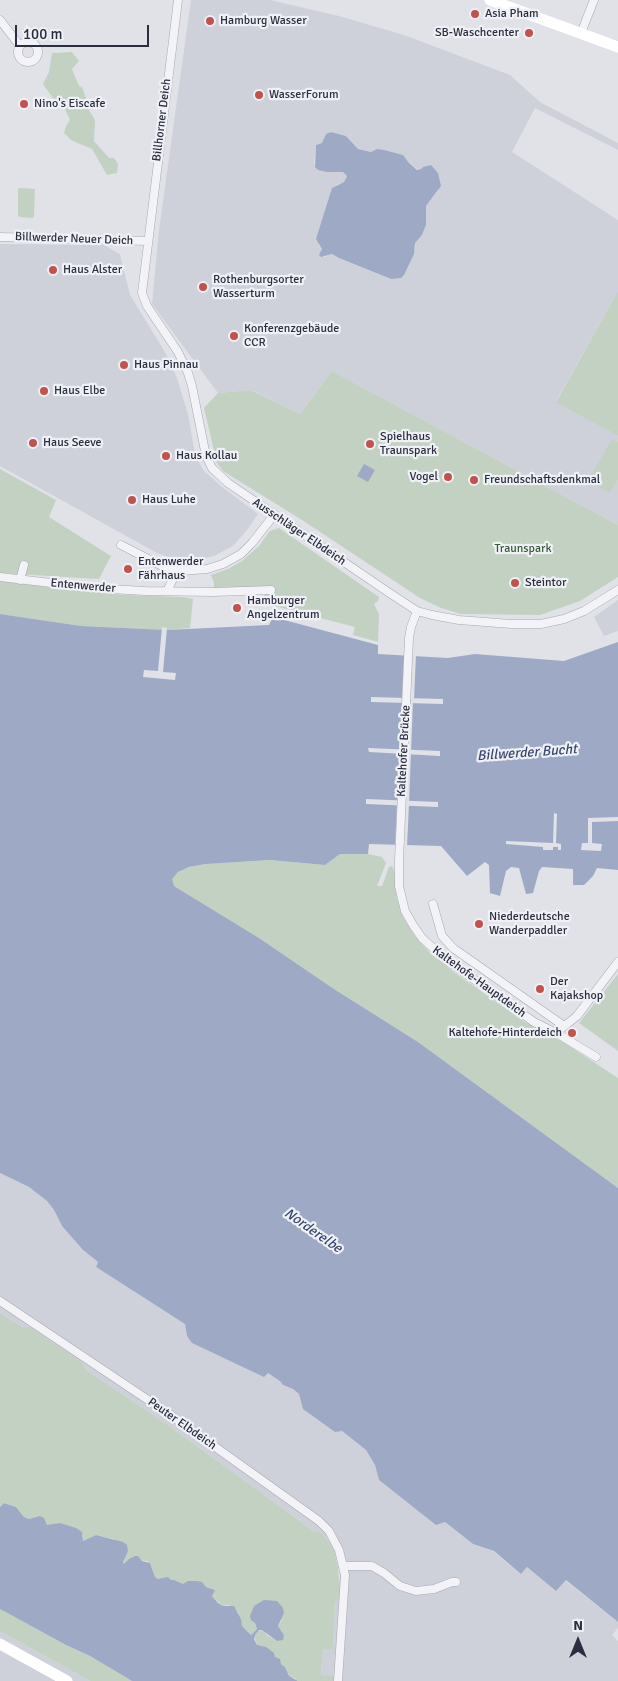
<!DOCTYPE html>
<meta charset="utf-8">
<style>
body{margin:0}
#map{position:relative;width:618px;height:1681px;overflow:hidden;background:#e0e2e8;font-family:Signika,sans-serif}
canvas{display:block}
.north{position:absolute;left:553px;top:1616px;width:50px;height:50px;-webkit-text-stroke:4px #f0f1f6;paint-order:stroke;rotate:0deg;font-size:14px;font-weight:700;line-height:20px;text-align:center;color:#2a2e3e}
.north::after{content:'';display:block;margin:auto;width:18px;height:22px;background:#2a2e3e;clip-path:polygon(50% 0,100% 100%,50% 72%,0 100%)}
.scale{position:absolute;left:15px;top:25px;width:134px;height:22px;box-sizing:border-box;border:2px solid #2a2e3e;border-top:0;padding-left:6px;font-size:15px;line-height:18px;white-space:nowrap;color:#2a2e3e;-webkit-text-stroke:4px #f0f1f6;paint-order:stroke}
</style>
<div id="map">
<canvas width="618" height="1681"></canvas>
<div class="north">N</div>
<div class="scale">100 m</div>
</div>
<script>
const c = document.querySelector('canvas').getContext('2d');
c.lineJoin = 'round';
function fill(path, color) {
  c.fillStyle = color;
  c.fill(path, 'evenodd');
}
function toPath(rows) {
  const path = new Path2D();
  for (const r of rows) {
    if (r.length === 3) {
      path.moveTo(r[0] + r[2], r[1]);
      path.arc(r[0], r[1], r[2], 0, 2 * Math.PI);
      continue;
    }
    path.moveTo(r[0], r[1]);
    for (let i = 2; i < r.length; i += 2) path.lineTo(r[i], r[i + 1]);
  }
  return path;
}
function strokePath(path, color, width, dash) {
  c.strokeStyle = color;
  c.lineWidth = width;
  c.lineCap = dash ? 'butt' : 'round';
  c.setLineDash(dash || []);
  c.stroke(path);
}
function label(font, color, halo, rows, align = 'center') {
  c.font = font + ' Signika,sans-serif';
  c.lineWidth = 4.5;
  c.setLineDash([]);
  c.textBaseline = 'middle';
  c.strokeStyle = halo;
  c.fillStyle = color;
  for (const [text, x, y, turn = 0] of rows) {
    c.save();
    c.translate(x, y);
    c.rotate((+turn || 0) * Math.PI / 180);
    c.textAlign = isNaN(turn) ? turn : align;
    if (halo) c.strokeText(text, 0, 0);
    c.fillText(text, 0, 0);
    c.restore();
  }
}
fill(toPath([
 [191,0,270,0,339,16,404,35,510,75,540,102,618,143,618,150,535,108,512,152,618,220,618,291,556,401,618,436,618,442,612,439,610,493,618,480,618,525,332,371,300,414,252,390,218,393,152,304,159,230],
 [331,132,346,136,358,149,371,152,377,149,406,159,409,163,418,170,431,165,438,173,438,191,426,206,426,225,422,235,415,243,415,250,391,279,339,258,332,254,324,257,320,255,322,249,319,245,336,185,344,182,347,176,343,172,321,171,314,164,316,145,322,143,326,134],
 [0,244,104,245,120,254,130,295,165,352,177,378,188,414,195,454,203,470,221,486,258,514,247,530,233,546,214,556,196,560,177,560,157,553,0,466],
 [618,600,618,631,604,636,594,617],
 [0,1173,29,1187,47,1201,54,1210,62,1226,83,1250,98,1262,96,1267,186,1324,187,1336,268,1373,281,1382,283,1385,293,1389,342,1431,366,1450,375,1465,379,1480,436,1524,445,1522,473,1544,493,1551,521,1574,527,1567,556,1591,565,1580,618,1622,618,1628,612,1635,618,1641,618,1681,333,1681,333,1676,321,1676,323,1649,333,1649,335,1602,340,1576,337,1560,320,1532,315,1532,165,1423,86,1370,82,1362,0,1313],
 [0,1631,90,1681,0,1681]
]), '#cfd1da');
fill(toPath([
 [72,52,79,61,72,69,79,86,82,87,88,104,87,107,95,120,94,141,109,158,114,158,118,164,117,173,107,175,92,149,71,140,64,133,66,126,70,120,64,107,52,97,43,84,49,72,52,53],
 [20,188,35,189,34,216,33,218,20,217,18,216,18,189],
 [618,291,618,436,556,402],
 [332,371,618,525,618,577,580,601,540,615,461,614,441,608,420,598,302,520,223,471,217,463,204,408,218,393,251,390,300,414],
 [612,439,618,442,618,480,610,493,588,481],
 [0,469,56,500,49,517,111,556,99,579,0,573],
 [279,528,379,597,378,601,374,604,379,614,378,642,353,635,355,627,271,605,273,598,264,598,264,594,271,587,214,588,214,583,211,575,228,569,242,561,259,546,270,531],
 [0,581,89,592,126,595,183,597,193,599,190,628,167,630,81,626,0,614],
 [340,854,368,854,382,857,386,863,377,886,382,886,389,867,392,866,394,870,397,899,404,919,414,935,429,952,455,973,525,1022,563,1042,618,1078,618,1188,418,1042,334,989,259,938,174,886,171,879,178,872,189,867,206,864,270,860,325,865],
 [618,974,618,1051,579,1023],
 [0,1313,23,1327,29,1327,82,1362,86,1370,165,1423,315,1532,320,1532,328,1541,334,1551,338,1567,340,1599,335,1602,333,1649,323,1649,321,1675,334,1676,333,1681,298,1681,295,1678,292,1678,289,1676,285,1667,257,1645,254,1636,259,1630,264,1631,267,1635,277,1641,284,1635,278,1626,282,1620,254,1621,257,1629,251,1635,242,1626,238,1612,228,1605,223,1606,218,1602,212,1596,212,1589,204,1586,183,1584,171,1580,158,1579,155,1577,150,1563,147,1561,139,1560,124,1564,114,1539,96,1535,83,1541,83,1535,47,1525,37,1517,29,1519,24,1517,16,1507,4,1503,0,1507],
 [0,1609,66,1645,90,1656,132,1681,90,1681,0,1631]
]), '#c3d1c2');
fill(toPath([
 [331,132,346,136,358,149,371,152,377,149,384,150,403,155,409,163,417,170,421,169,423,167,431,165,438,173,441,186,426,206,426,225,422,235,415,243,414,254,404,275,401,278,391,279,339,258,332,254,321,257,319,255,322,249,316,239,332,188,344,182,347,176,343,172,327,172,318,170,315,167,316,145,322,143,326,134],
 [364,464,375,470,368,482,357,476],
 [0,614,81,626,167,630,269,625,273,617,378,645,378,654,448,658,475,654,564,661,618,642,618,870,597,868,593,876,584,885,573,885,573,869,542,867,539,871,533,893,526,894,519,868,511,867,506,871,500,896,490,893,489,865,485,862,467,876,441,846,369,844,368,854,340,854,325,865,270,860,206,864,189,867,178,872,172,879,174,886,259,938,334,989,418,1042,618,1188,618,1622,566,1580,556,1591,527,1567,521,1574,494,1551,473,1544,445,1522,436,1525,379,1480,375,1465,366,1450,342,1431,335,1432,303,1409,299,1394,293,1389,283,1385,281,1382,268,1373,264,1377,192,1343,187,1336,185,1324,96,1267,98,1262,83,1250,62,1226,54,1210,47,1201,29,1187,0,1173],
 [371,697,443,699,443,704,371,702],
 [368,748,440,751,440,756,369,752],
 [366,799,438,802,438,807,366,804],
 [4,1503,16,1507,24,1517,29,1519,40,1516,44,1518,47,1525,60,1523,76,1528,82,1532,83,1541,96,1535,123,1542,127,1545,128,1551,123,1562,124,1564,129,1559,135,1556,138,1556,142,1561,150,1563,155,1577,158,1579,168,1577,171,1580,174,1580,183,1584,188,1581,197,1581,202,1582,206,1587,215,1590,212,1596,218,1603,223,1606,234,1606,241,1619,242,1626,251,1635,257,1629,255,1623,251,1620,250,1616,254,1606,264,1600,277,1601,283,1608,284,1613,278,1626,284,1635,283,1640,277,1641,262,1630,259,1630,255,1635,254,1639,257,1645,266,1647,274,1653,275,1657,280,1659,281,1664,285,1667,289,1676,298,1681,132,1681,90,1656,66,1645,0,1609,0,1507]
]), '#9eaac5');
fill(toPath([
 [162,627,167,628,163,672,176,673,175,680,143,677,144,670,158,671],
 [404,655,416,655,414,700,402,700],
 [402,701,413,701,409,803,397,803],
 [397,803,409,804,407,847,395,847],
 [554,813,557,814,556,843,561,844,561,850,558,850,558,847,553,847,553,850,543,850,543,847,506,844,506,841,553,843],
 [618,817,618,821,592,822,592,843,602,844,601,851,581,850,582,843,588,843,588,818]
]), '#e0e2e8');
const street = toPath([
 [178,0,142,293,147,306,178,352,188,373,192,386,206,456,212,468,228,483,388,592,417,611,432,615,459,620,511,624,541,624,564,619,584,611,618,590],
 [0,20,20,46],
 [581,33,594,0],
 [28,52,10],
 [0,237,148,241],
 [121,545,166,568,180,571,207,569,223,564,241,554,252,543,274,515],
 [0,577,93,588,145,591,214,592,271,590],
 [20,580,24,565],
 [167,591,177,571],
 [417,611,411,627,409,638,399,860,399,886,405,911,413,925,422,938,445,959,534,1022,558,1034,596,1057],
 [433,904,442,936,453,948,564,1026],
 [562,1028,577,1016,618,962],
 [0,1301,169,1414,319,1521,329,1531,339,1550,345,1575,338,1681],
 [344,1566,372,1566,384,1573,400,1586,416,1591,434,1589,452,1582,456,1582]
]);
strokePath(street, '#a6a8b2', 9);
strokePath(street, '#f3f3f7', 8);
strokePath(toPath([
 [490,0,618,47],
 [0,1644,67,1681]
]), '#fff', 11);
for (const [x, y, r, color] of [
 [475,14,5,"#c3524f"],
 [210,21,5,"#c3524f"],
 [529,33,5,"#c3524f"],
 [259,95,5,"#c3524f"],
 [24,104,5,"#c3524f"],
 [53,270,5,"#c3524f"],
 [203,287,5,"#c3524f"],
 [234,336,5,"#c3524f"],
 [124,365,5,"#c3524f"],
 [44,391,5,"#c3524f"],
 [33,443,5,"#c3524f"],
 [370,444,5,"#c3524f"],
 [166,456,5,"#c3524f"],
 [448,477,5,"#c3524f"],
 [474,480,5,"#c3524f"],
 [132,500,5,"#c3524f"],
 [128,569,5,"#c3524f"],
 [515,583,5,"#c3524f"],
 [237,608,5,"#c3524f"],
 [479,924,5,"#c3524f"],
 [540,989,5,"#c3524f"],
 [572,1033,5,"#c3524f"]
]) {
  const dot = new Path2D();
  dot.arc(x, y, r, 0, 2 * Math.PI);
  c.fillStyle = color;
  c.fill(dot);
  strokePath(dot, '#f0f1f6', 2);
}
label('12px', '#2a2e3e', '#f0f1f6', [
 ["Asia Pham",485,14],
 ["Hamburg Wasser",220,21],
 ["SB-Waschcenter",519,33,"right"],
 ["WasserForum",269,95],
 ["Nino's Eiscafe",34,104],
 ["Haus Alster",63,270],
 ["Rothenburgsorter",213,280],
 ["Wasserturm",213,294],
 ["Konferenzgebäude",244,329],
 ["CCR",244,343],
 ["Haus Pinnau",134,365],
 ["Haus Elbe",54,391],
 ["Spielhaus",380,437],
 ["Traunspark",380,451],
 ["Haus Seeve",43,443],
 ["Haus Kollau",176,456],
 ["Vogel",438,477,"right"],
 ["Freundschaftsdenkmal",484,480],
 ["Haus Luhe",142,500],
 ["Entenwerder",138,562],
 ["Fährhaus",138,576],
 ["Steintor",525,583],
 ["Hamburger",247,601],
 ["Angelzentrum",247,615],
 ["Niederdeutsche",489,917],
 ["Wanderpaddler",489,931],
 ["Der",550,982],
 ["Kajakshop",550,996],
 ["Kaltehofe-Hinterdeich",562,1033,"right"]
], 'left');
label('12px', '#2a2e3e', '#f0f1f6', [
 ["Billhorner Deich",162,120,-83],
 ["Billwerder Neuer Deich",74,239,2],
 ["Ausschläger Elbdeich",299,532,34],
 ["Entenwerder",83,586,5],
 ["Kaltehofer Brücke",404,751,-87],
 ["Kaltehofe-Hauptdeich",479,982,36],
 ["Peuter Elbdeich",182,1424,35]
]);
label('12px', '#395939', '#f0f1f6', [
 ["Traunspark",523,549]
]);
label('italic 14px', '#38476f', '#f0f1f6', [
 ["Billwerder Bucht",527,753,-4],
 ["Norderelbe",313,1231,35]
]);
</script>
